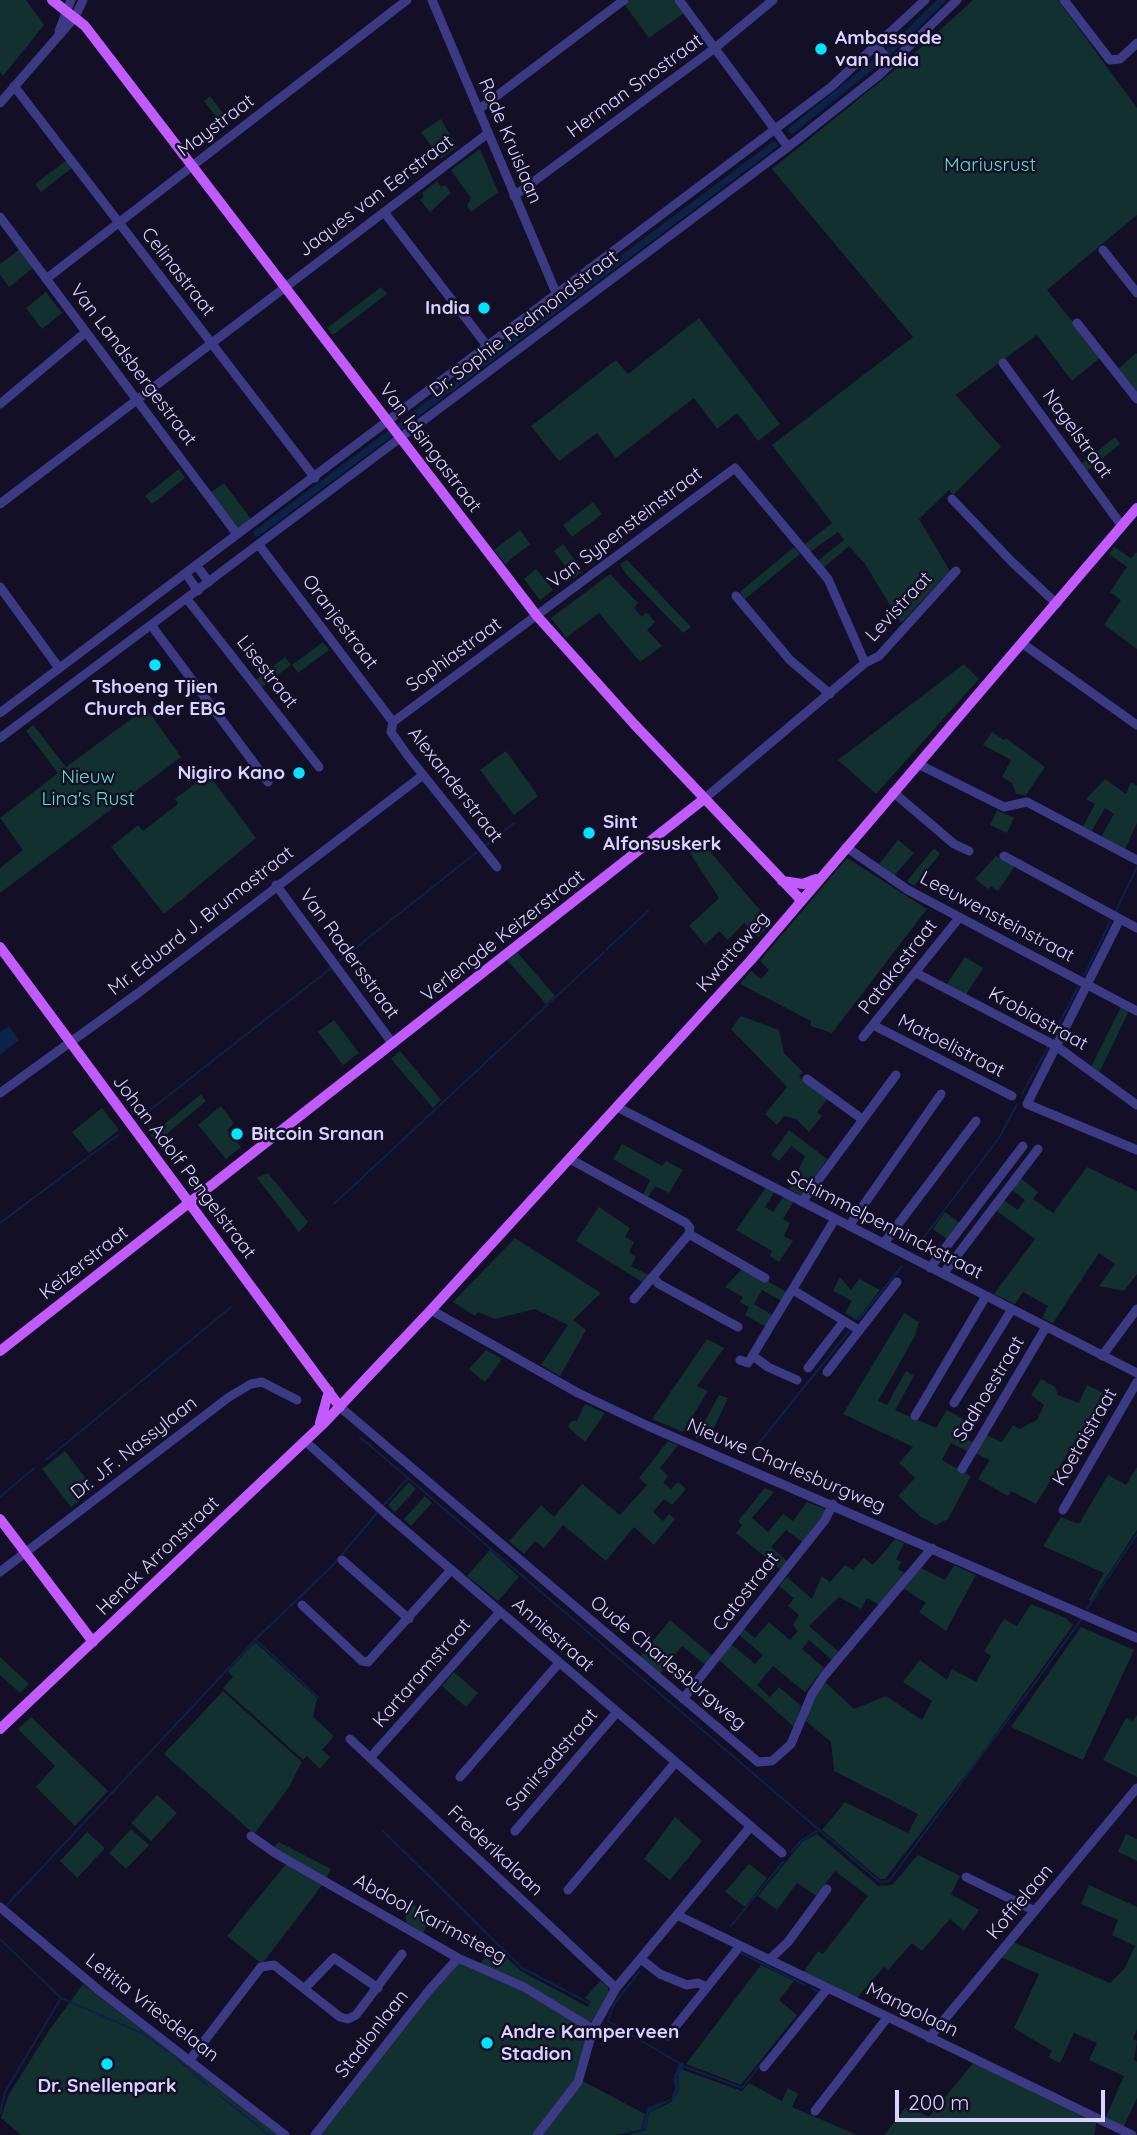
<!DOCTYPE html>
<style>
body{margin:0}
#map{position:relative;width:1137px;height:2135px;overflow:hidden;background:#130f26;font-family:Quicksand,sans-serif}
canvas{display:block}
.scale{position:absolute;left:895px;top:2090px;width:210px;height:32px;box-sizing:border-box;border:4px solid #d9d4ff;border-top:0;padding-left:9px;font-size:21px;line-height:24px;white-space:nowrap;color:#d9d4ff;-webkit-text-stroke:5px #130f26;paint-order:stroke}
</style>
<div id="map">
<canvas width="1137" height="2135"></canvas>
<div class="scale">200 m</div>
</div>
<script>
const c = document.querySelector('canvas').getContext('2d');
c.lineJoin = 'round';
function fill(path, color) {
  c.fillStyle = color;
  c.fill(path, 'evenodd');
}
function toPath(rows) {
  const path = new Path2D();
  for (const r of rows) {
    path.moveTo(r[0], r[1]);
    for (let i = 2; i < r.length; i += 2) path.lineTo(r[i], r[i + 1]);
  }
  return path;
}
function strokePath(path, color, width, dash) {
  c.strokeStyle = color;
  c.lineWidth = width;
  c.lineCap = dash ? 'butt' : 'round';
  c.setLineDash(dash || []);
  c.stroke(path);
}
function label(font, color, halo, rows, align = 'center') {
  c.font = font + ' Quicksand,sans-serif';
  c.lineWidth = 5;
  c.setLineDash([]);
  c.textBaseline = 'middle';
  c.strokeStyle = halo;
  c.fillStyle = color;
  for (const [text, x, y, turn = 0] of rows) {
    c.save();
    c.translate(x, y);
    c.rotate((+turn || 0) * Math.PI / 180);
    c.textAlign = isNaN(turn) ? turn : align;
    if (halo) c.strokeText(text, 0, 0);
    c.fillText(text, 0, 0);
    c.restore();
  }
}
fill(toPath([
 [0,0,26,0,44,25,3,76,0,72],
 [628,0,674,0,684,13,649,38,624,4],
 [973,0,1058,0,1137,108,1137,215,1047,290,1101,357,1072,381,1037,335,956,395,1001,447,953,495,949,490,919,519,950,571,901,623,865,564,849,546,822,569,816,562,844,540,838,532,810,552,805,544,832,523,772,445,913,337,772,169,907,60],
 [210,96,231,124,225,129,204,101],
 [441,119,457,147,441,159,421,132],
 [480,149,498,192,471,212,467,206,471,198,451,170],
 [67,160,73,167,41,192,35,184],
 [437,181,441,187,445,185,451,193,430,212,420,200,424,197,422,193],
 [20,249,34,267,9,287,0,275,0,264],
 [381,287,387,294,333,335,327,328],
 [46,292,62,313,42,329,26,308],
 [699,318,780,424,758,441,737,413,717,429,694,398,616,458,597,433,559,461,531,426,616,360,628,374],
 [1136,353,1137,354,1137,394,1117,370],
 [1115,437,1120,444,1087,471,1081,464],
 [179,469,185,478,152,504,145,496],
 [224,483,251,519,242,526,238,528,210,493],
 [593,502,602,514,572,537,563,525],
 [520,530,530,544,505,564,494,550],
 [563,544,583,571,574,578,554,551],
 [794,547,800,554,745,599,740,592],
 [1114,547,1131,558,1137,552,1137,649,1104,625,1121,600,1110,592,1127,567,1109,554],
 [627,560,691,627,683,633,626,574,620,564],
 [536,569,553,590,540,600,524,579],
 [610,574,638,603,634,608,642,617,646,612,655,622,647,630,662,646,640,662,599,613,566,638,551,618],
 [323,642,329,650,298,673,292,665],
 [285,657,291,665,262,687,256,680],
 [964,664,979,679,876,794,838,760],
 [146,708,181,757,0,893,0,868,23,850,0,818,58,773,26,731,33,725,66,767],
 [992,732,1004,740,1006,738,1045,767,1026,795,1016,794,1012,783,1002,777,1011,760,983,745],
 [506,751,538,796,514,815,480,770],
 [208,774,256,838,164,914,111,847,138,825,143,831,178,804,175,799],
 [1105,779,1126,794,1131,782,1137,786,1137,823,1125,849,1101,837,1114,814,1105,808,1091,832,1082,828,1095,804,1086,799],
 [997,810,1014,818,1007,833,990,825],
 [700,840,772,924,758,937,744,923,728,940,719,931,705,945,689,926,719,898,688,850],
 [898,840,914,853,894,876,879,864],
 [934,848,940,854,914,886,907,881],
 [996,856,1015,866,998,891,991,886,988,889,975,879],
 [847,858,927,909,832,1033,811,1026,811,1021,740,984,751,971,761,979,769,970,760,961],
 [517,952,555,996,546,1004,507,960],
 [965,957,983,968,965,996,946,985],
 [1121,1007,1129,1011,1099,1073,1091,1067],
 [741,1016,779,1030,784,1053,803,1072,799,1077,828,1099,817,1112,822,1116,809,1132,796,1119,784,1116,777,1125,765,1114,787,1087,731,1029],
 [334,1020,359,1053,343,1065,318,1032],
 [400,1051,441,1100,433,1108,391,1059],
 [201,1094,206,1101,157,1142,151,1135],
 [221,1106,234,1123,227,1130,241,1147,226,1159,198,1125],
 [102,1108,119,1130,89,1153,72,1132],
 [789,1130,827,1159,802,1196,789,1189,805,1156,791,1146,779,1161,771,1155],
 [622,1144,662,1166,666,1161,683,1170,669,1193,655,1186,648,1197,643,1195,650,1180,613,1159],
 [1087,1167,1137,1191,1137,1274,1124,1291,1099,1286,1115,1264,1099,1253,1053,1323,1042,1318,1048,1306,1023,1292,1015,1304,994,1294,1035,1239,994,1209,1002,1199,1018,1210,1025,1200,1011,1189,1019,1177,1038,1192,1033,1199,1053,1213],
 [268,1173,308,1222,299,1232,257,1178],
 [767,1186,775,1191,765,1207,773,1212,784,1196,794,1201,783,1219,790,1223,784,1236,793,1241,779,1262,770,1256,772,1251,736,1230],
 [599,1207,630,1228,625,1237,634,1242,629,1252,636,1257,631,1266,650,1276,644,1283,576,1241],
 [945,1212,961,1224,948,1240,933,1229],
 [515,1238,601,1293,573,1320,586,1330,560,1376,541,1365,568,1325,535,1309,495,1319,478,1312,475,1316,453,1302],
 [743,1268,787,1292,782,1301,762,1290,754,1304,774,1316,768,1328,745,1315,749,1307,740,1302,743,1297,725,1287],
 [840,1277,851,1290,859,1279,880,1290,857,1320,845,1313,852,1301,833,1291],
 [904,1313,919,1322,915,1336,878,1401,887,1405,906,1371,914,1376,895,1410,936,1428,947,1410,965,1420,956,1434,974,1443,969,1452,951,1443,942,1460,971,1476,948,1519,936,1525,921,1517,898,1496,915,1478,899,1463,913,1447,843,1414],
 [707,1339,724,1348,697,1386,708,1391,683,1432,652,1419],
 [486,1350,502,1359,485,1382,469,1369],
 [1041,1379,1055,1387,1058,1395,1079,1403,1087,1385,1105,1394,1036,1504,1011,1491,1008,1496,978,1479,990,1460,973,1452,984,1434,1002,1442,1013,1425,1019,1429,1037,1420,1044,1405,1031,1395],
 [719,1395,728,1398,708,1441,697,1436],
 [585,1404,605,1413,585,1442,568,1427,572,1421,577,1421],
 [668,1441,678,1445,660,1468,668,1476,663,1483,671,1489,678,1482,686,1489,672,1505,664,1499,653,1512,663,1521,669,1514,675,1519,654,1545,634,1527,606,1561,563,1525,544,1548,535,1541,524,1554,509,1541,541,1505,554,1517,582,1484,620,1515,647,1485,639,1478],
 [65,1451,94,1489,71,1507,42,1469],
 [1137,1467,1137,1530,1091,1601,1089,1600,1104,1573,1043,1546,1061,1517,1079,1524,1108,1475,1126,1485],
 [409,1482,416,1489,395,1512,388,1505],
 [765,1488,774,1492,752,1518,768,1532,783,1514,793,1521,807,1502,827,1510,802,1542,786,1530,771,1547,789,1563,782,1571,736,1533,742,1525,738,1521],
 [425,1496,432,1503,411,1526,404,1519],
 [895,1539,904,1543,896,1559,901,1562,898,1569,906,1574,879,1605,867,1598,861,1609,839,1597,809,1626,839,1652,832,1660,809,1640,802,1649,824,1668,805,1692,773,1666,757,1685,770,1697,779,1687,801,1706,794,1727,718,1659,730,1643,755,1664,763,1655,738,1634,743,1628,755,1638,769,1622,790,1640,798,1631,793,1625,799,1615,788,1606,794,1598,779,1586,787,1577,812,1599,822,1576,830,1582,845,1565,853,1570,864,1558,873,1565],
 [490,1550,519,1577,498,1601,467,1576],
 [954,1565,976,1575,946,1631,919,1612,926,1603,903,1588,921,1568,945,1580],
 [1031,1604,1066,1618,1073,1625,977,1760,885,1879,880,1879,822,1830,845,1802,908,1833,918,1814,834,1771,831,1742,806,1721,814,1693,824,1681,854,1709,886,1696,922,1720,932,1701,903,1682,920,1660,947,1680,952,1669,976,1682,991,1656,984,1651,1004,1619,1017,1626],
 [670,1620,714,1657,707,1666,682,1646,659,1675,639,1658],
 [1081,1627,1134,1650,1083,1760,1011,1727],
 [255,1642,317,1698,313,1717,334,1736,322,1750,330,1757,320,1769,307,1756,303,1760,223,1688,233,1677,228,1671],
 [0,1657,29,1684,20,1693,0,1675],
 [454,1672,478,1693,466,1707,442,1686],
 [223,1691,302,1762,289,1787,254,1834,164,1754],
 [1137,1715,1137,1777,1103,1760,1126,1718,1133,1721],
 [31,1717,108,1791,75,1826,36,1787,55,1766,18,1729],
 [157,1795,177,1813,151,1841,131,1823],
 [675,1817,702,1841,670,1880,644,1859],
 [131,1829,149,1845,126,1869,109,1853],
 [87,1832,105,1848,77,1878,60,1861],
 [817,1834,878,1886,892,1885,918,1855,960,1876,951,1894,979,1910,964,1931,950,1919,922,1951,912,1943,888,1970,884,1967,856,1999,803,1973,818,1951,823,1954,868,1896,835,1871,817,1896,797,1883,777,1910,758,1896,803,1841],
 [1126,1834,1137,1839,1137,1861,1118,1852],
 [279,1842,331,1869,326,1879,273,1848],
 [287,1863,322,1885,262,1964,227,1936],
 [749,1864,767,1878,745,1907,725,1892],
 [1089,1885,1137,1907,1137,2029,1133,2039,1137,2041,1134,2060,1137,2062,1137,2098,1123,2128,1105,2119,1124,2076,1089,2060,1097,2043,1074,2033,1060,2063,1048,2057,1052,2051,1014,2028,1039,1974,1001,1957,1013,1942,1110,1983,1125,1968,1135,1946,1112,1935,1118,1920,1081,1904],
 [413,1904,426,1915,422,1922,427,1926,423,1933,406,1922,406,1915],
 [494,1946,521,1971,588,2007,591,2002,585,1998,600,1981,608,1987,609,1991,592,2021,589,2022,479,1965],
 [460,1960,524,1988,589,2029,585,2053,572,2084,532,2135,318,2135,376,2058],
 [761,1965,794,1981,779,2000,797,2015,741,2085,686,2064],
 [83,1984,278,2135,21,2135,1,2118,8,2096,48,2032],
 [974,2062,1097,2120,1094,2135,884,2135,907,2106,929,2117],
 [683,2070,742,2091,749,2083,782,2101,788,2088,798,2094,792,2107,857,2135,627,2135,646,2130,649,2113,671,2102,679,2089,678,2072],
 [581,2080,645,2114,641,2129,617,2135,542,2135]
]), '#12302f');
fill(toPath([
 [9,1026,19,1040,0,1055,0,1032],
 [679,2063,684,2063,683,2070,677,2076,679,2089,676,2097,649,2113,646,2130,617,2135,641,2129,648,2107,671,2099,675,2088,673,2079]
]), '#0c2248');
strokePath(toPath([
 [485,846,514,823],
 [1116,911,1137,867],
 [607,949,648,911],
 [338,962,477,852],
 [1085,974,1110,922],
 [1053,1036,1079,985],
 [1022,1094,1048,1047],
 [136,1121,331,968],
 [334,1204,604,952],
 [0,1223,118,1135],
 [918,1245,999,1138,1017,1104],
 [859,1319,902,1266],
 [360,1437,880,1882,889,1881,1081,1620],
 [751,1453,850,1330],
 [46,1460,231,1307],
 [0,1497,33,1469],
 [383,1506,407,1479],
 [1087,1609,1137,1534],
 [257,1641,318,1697],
 [383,1831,522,1968,589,2003],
 [791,1852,802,1840,817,1831],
 [6,1906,255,1640,332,1566,377,1513],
 [731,1926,783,1862],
 [0,1939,61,1998,142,2033,168,2052],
 [741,1953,805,1985],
 [640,1971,614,2004,608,2021,679,2063],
 [811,1988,819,1992],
 [177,2059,207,2085],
 [683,2066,742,2088,761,2064],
 [220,2096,269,2135],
 [0,2114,5,2092,61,1998]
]), '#0c2248', 2);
strokePath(toPath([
 [890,51,942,0],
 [792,130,880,59],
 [401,425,774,145],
 [257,533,388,435]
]), '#0c2248', 7);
strokePath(toPath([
 [432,0,557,295],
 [679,0,788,147],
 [1064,0,1110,60,1120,59,1137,43],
 [59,31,71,0],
 [876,45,891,64],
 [14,86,315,478],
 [0,103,75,17,83,0],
 [478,110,624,0],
 [514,196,715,48,773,0],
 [384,212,488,347],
 [0,217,237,534],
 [1103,250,1137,293],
 [46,279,407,0],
 [1077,323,1137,399],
 [1003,363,1122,526],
 [0,404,86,332],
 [952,499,1012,562,1057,604],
 [0,504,487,134],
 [259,545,393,722],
 [196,565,209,582],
 [186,574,198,591],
 [0,587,59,668],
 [736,596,790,660,830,694],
 [187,599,319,767],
 [151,625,268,782],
 [1023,644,1137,725],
 [0,713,831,87,925,0],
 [393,722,735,468,828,579,865,663],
 [393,722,391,732,408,756,497,867],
 [0,738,788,147,879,75,957,0],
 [918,764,1004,807,1027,802,1137,860],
 [893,792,954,844,969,851],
 [704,799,865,663,879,656,956,571],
 [846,847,908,890,1137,1011],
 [1004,856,1137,928],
 [276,885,393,1044],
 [1120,919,1027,1104,1137,1150],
 [916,973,1056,1046,1137,1105],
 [875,1026,1012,1096],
 [863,1037,959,918],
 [807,1079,862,1119],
 [0,1093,137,994,423,775],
 [617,1107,1137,1373],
 [570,1159,686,1223,690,1228,689,1234,765,1278],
 [802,1202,896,1075],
 [849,1226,941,1094],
 [884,1243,976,1121],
 [930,1268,1023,1146],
 [943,1274,1038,1149],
 [653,1277,659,1284,738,1327],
 [793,1290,859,1330],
 [634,1299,689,1234],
 [431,1310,578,1393,648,1426,1137,1638],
 [753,1356,768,1367,797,1380],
 [1102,1356,1137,1309],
 [740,1360,748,1363,835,1219],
 [808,1368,844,1321],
 [827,1372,897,1282],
 [954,1403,1012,1309],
 [340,1407,758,1762,772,1761,791,1744,812,1694,824,1676,932,1548],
 [915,1416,986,1296],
 [305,1441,386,1514,782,1853],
 [962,1469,1046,1327],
 [1063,1510,1137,1382],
 [342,1560,409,1619],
 [0,1572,229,1397,251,1384,262,1382,297,1400],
 [302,1605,362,1661,368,1662,451,1570],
 [683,1699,825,1520,833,1504],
 [350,1739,616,1988],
 [370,1758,500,1612],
 [460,1777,559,1663],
 [515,1831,617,1712],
 [251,1836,275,1853,458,1958,524,1987,593,2029],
 [966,1877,1035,1911],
 [568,1890,675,1763],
 [0,1907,101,1992,285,2135],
 [679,1916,1132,2135],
 [641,1959,660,1974,687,1985,698,1983,706,1987],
 [769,1960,788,1942,827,1889],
 [305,1988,334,1958,378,1988],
 [668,2036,740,1946],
 [929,2038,1137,1788],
 [189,2061,261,1967,274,1965,340,2017,348,2019,356,2015,402,1954],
 [764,2067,827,1989],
 [815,2111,887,2018],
 [315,2135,430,1989,458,1958],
 [537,2135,578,2082,593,2029,616,1988,751,1826]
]), '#3d3a85', 9);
strokePath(toPath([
 [52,0,85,26,537,616,634,724,801,900],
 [782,881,803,884,816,879],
 [0,947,340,1407],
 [0,1351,704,799],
 [320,1423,329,1391],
 [0,1519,93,1642],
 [0,1729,324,1423,431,1310,751,960,1137,508]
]), '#c25bff', 10);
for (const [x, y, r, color] of [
 [821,49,7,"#00e5ff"],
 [484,308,7,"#00e5ff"],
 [155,665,7,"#00e5ff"],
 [299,773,7,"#00e5ff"],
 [589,833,7,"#00e5ff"],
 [237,1134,7,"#00e5ff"],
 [487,2043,7,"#00e5ff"],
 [107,2064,7,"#00e5ff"]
]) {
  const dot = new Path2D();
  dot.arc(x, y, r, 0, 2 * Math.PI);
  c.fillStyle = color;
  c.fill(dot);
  strokePath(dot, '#130f26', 2.5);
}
label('bold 19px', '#d9d4ff', '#130f26', [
 ["Ambassade",835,38],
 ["van India",835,60],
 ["India",470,308,"right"],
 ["Tshoeng Tjien",155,687,"center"],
 ["Church der EBG",155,709,"center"],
 ["Nigiro Kano",285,773,"right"],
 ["Sint",603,822],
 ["Alfonsuskerk",603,844],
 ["Bitcoin Sranan",251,1134],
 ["Andre Kamperveen",501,2032],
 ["Stadion",501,2054],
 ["Dr. Snellenpark",107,2086,"center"]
], 'left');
label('19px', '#d9d4ff', '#130f26', [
 ["Herman Snostraat",635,86,-36],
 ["Maystraat",216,126,-37],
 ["Rode Kruislaan",510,141,67],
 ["Jaques van Eerstraat",376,196,-37],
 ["Celinastraat",178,272,52],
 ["Dr. Sophie Redmondstraat",524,324,-37],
 ["Van Landsbergestraat",133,365,53],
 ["Nagelstraat",1077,434,54],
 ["Van Idsingastraat",430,448,53],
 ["Van Sypensteinstraat",625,528,-37],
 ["Levistraat",899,607,-47],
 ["Oranjestraat",340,622,53],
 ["Sophiastraat",454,655,-36],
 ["Lisestraat",267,672,52],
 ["Alexanderstraat",455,785,52],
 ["Leeuwensteinstraat",997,917,28],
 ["Mr. Eduard J. Brumastraat",201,921,-38],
 ["Verlengde Keizerstraat",503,936,-38],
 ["Kwattaweg",733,952,-49],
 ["Van Radersstraat",349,954,54],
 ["Patakastraat",898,967,-52],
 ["Krobiastraat",1038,1019,29],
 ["Matoelistraat",951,1046,27],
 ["Johan Adolf Pengelstraat",184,1167,53],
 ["Schimmelpenninckstraat",885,1225,27],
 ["Keizerstraat",84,1263,-38],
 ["Sadhoestraat",989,1389,-59],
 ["Koetaistraat",1085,1437,-60],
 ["Dr. J.F. Nassylaan",134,1448,-38],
 ["Nieuwe Charlesburgweg",786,1466,23],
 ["Henck Arronstraat",158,1556,-44],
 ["Catostraat",746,1592,-52],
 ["Anniestraat",553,1635,41],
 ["Oude Charlesburgweg",668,1663,40],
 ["Kartaramstraat",422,1673,-49],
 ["Sanirsadstraat",552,1760,-49],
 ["Frederikalaan",495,1851,43],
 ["Koffielaan",1020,1902,-50],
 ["Abdool Karimsteeg",430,1919,28],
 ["Letitia Vriesdelaan",152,2008,38],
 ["Mangolaan",912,2010,26],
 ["Stadionlaan",372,2034,-52]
]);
label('19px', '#5fe0c0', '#130f26', [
 ["Mariusrust",990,165],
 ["Nieuw",88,777],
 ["Lina's Rust",88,799]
]);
</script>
